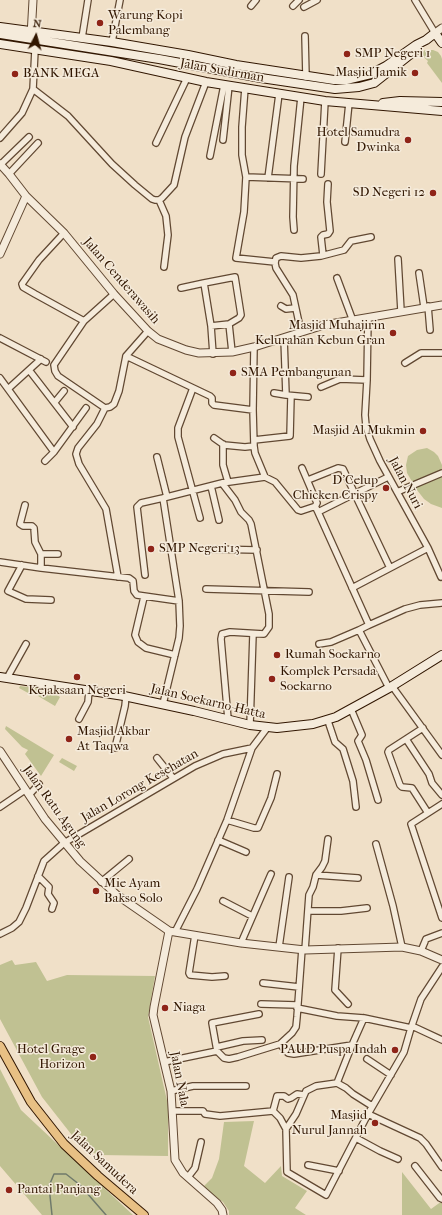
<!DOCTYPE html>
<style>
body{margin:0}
#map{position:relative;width:442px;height:1215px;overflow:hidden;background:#f0e0c8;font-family:"IM FELL French Canon",serif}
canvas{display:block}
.north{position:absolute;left:16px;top:16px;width:40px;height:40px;-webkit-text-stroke:3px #f5ebdb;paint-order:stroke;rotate:6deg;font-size:11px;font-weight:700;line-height:16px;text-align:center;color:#311600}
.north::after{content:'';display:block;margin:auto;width:14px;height:18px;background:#311600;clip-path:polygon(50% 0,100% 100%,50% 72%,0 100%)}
</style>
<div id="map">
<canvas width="442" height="1215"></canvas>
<div class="north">N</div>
</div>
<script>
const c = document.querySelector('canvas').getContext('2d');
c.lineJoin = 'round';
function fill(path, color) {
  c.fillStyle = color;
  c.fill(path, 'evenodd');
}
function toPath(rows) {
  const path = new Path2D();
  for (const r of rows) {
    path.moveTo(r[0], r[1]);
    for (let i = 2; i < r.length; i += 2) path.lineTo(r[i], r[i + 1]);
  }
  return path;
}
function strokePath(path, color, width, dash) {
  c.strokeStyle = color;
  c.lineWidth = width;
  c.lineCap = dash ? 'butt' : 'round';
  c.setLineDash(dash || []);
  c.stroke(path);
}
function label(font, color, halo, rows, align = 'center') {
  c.font = font + ' "IM FELL French Canon",serif';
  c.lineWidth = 3;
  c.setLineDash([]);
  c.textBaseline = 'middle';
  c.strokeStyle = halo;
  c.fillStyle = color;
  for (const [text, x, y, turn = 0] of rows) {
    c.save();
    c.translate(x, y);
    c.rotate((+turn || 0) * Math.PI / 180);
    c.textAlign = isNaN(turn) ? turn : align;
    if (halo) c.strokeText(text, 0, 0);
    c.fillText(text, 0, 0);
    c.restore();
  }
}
fill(toPath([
 [425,50,433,50,438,52,441,56,442,59,442,83,427,63,428,61,420,54],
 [427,448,434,452,438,456,442,465,442,508,431,504,424,499,417,490,407,473,406,465,408,456,417,450],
 [20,686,49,690,60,697,55,706,38,696,39,694,31,690,28,693,19,688],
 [6,726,54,755,41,776,25,754,28,750,22,747,5,729],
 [62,758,77,766,74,771,59,762],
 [12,960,15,965,36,962,47,981,67,975,155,976,148,1017,168,1105,168,1156,99,1155,82,1148,42,1097,0,1019,0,965],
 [0,1069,21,1110,133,1215,42,1215,0,1166],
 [254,1121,244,1166,265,1183,281,1166,282,1176,307,1191,295,1208,306,1215,229,1215,229,1211,223,1202,212,1194,204,1186,212,1178,219,1159,224,1122],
 [402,1172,431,1209,442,1201,442,1215,402,1215]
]), '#c0c192');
strokePath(toPath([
 [52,1215,49,1186,54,1174,66,1174,80,1185,106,1215]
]), '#707a6b', 1.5);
const minor = toPath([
 [415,0,435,33],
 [251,6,256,0],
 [293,6,299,0],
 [304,7,317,0],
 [305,36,306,77],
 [82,38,88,0],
 [112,42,120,0],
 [35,50,33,89,68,116,112,164,135,185,152,199,155,200,159,200,162,198,174,185,185,137,206,82],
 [245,88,242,127,242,155,246,177,244,212,236,258,275,262],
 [0,138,22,113,33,89],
 [223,140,229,86],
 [345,142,349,103],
 [156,143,187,78],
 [210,156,224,85],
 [0,165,29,137],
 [9,174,38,143],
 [321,174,325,101],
 [246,177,303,179],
 [268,178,279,94],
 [159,200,166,216,168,235,164,267],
 [294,230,293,217,294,166,301,97],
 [64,233,39,260,22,284,23,287,35,294,84,321],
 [323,255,321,237,323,235,328,234,330,231,327,202,328,184],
 [398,259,401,311],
 [419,273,424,307],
 [337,278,353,321],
 [181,288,204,283],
 [114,294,84,321,54,365,55,371,58,376,105,408,110,407,114,404,119,391,126,356,148,331],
 [281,306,286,309,295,308],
 [428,306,430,330],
 [229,324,211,326,204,283,235,277,241,315,239,318,229,324,232,352],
 [211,326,213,354],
 [301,332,293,295,276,268,275,263,276,258,281,256,301,258,321,256,344,250,351,241,371,237],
 [0,338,46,362],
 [284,338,286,395,308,397],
 [254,347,253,410,254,446,255,453,265,477],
 [126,356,210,396,212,398,212,403,214,405,253,410],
 [405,363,421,353,442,353],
 [29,370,73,427],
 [0,378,54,452,86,408],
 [321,387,340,379,367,380],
 [193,388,178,428,178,437,200,518],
 [8,389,41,359],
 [274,393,286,395],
 [55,402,64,391],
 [105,408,97,424,78,448,76,454,79,464,106,509,118,577],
 [214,438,224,445,245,447,254,446],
 [254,440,290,436,291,396],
 [223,444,223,465,228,482],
 [157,457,167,497],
 [45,461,54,452],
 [302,468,317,503,315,507],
 [308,480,338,468,343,469,390,568],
 [222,483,235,500,241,512,249,520,251,524,269,614,269,627,264,634,230,632,222,634,221,639,228,719],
 [211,486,219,520],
 [397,492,442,473],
 [25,505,20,524,23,526,32,526,34,528,35,542,41,554,41,568],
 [318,512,369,625,359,630,389,688],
 [428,548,441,577],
 [209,549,257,550],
 [41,554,58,554],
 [0,562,41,568,129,578,133,581,134,591,137,595,179,601],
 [22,565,8,591,26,599,51,600],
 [145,575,137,507,141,503,163,498],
 [352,588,428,548,380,461,370,439,366,426,365,415,367,380,368,318],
 [206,589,309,592],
 [144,597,135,635,138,642,146,648,175,655],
 [369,625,405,609,420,605,442,603],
 [319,644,331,642,359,630],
 [7,678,26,644],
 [392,686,442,755],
 [163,704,179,638,180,626,179,601,163,498,222,483,265,477,275,482,298,510,301,511,313,507,316,508,318,512,388,477],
 [351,709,362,735,358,741,366,760,378,800],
 [79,719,88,702,89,690],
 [328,721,335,742,343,749,353,781,356,807],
 [250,725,253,634],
 [423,728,389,750,388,752,400,785,402,787,412,788,428,813],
 [406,739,429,774,432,783,442,795],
 [115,748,125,706,126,696],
 [157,758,173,778],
 [29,795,39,784],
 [442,804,411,824,442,918],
 [0,807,25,790],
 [227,820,254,828,258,828,271,798,277,774],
 [218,840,246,852],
 [376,844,393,906,402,947],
 [316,875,358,878],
 [38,876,49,887,48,894,54,903,52,909],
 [101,882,129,859],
 [223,901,252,916],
 [309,911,341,911,367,908],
 [175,932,197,889,227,820,252,748],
 [0,934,12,928,19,922,26,908,44,861,64,843,195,766,223,754,252,748,267,728],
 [195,935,189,973,190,975,212,977,225,976],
 [241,943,271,874],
 [279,947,289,877],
 [338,948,335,990,348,1004],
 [305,950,309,895,313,887,316,875,322,867,325,861,328,839],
 [421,951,426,939,442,933],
 [263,983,299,987],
 [261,1004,297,1005],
 [297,1008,337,1016,364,1018,411,1028],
 [259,1014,212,1023,217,1051,224,1058,229,1059,238,1057,280,1044,292,1033,296,1027,297,1017,302,949],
 [412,1026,442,1040],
 [280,1044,288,1053,294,1054,352,1045],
 [217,1047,243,1041,262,1040],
 [367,1059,391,1075],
 [164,1062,217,1051],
 [337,1083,346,1088,353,1094,372,1106],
 [171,1091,193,1086,246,1086],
 [173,1111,203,1111,205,1114,220,1116,273,1111,280,1118,286,1129,287,1172,326,1195,368,1114,404,1052,411,1028,421,999,442,967],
 [273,1111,277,1096,284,1096,288,1099,291,1098,297,1094,304,1095],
 [368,1114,420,1138,426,1144,442,1167],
 [286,1129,296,1114,306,1091,316,1086,337,1083,352,1045,364,1018],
 [356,1138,380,1151,398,1159],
 [308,1165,339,1171],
 [415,1166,440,1198,442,1199],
 [188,1177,195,1168,201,1142]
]);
const tertiary = toPath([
 [435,33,442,28],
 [31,36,33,0],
 [0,164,9,174,26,196,64,233,114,294,148,331,158,339,186,350,199,353,232,352,254,347,324,325,442,305],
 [0,254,26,196],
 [0,751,45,819,80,861,117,895,169,931,241,943,305,950,402,947,421,951,442,960],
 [169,931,154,1007,153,1015,171,1091,175,1160,183,1173,217,1203,222,1210,223,1215]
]);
const secondary = toPath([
 [0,27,112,42,188,55,236,65,334,80,346,80,371,74,386,66,416,45,426,40,435,33,442,43],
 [0,34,159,59,261,78,335,89,359,87,374,83,417,49],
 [0,44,111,61,206,82,325,101,442,111],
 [383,103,400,101,442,102],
 [0,677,124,696,194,711,250,725,277,728,313,724,336,717,389,688,442,655]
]);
const primary = toPath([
 [0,1046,31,1102,64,1144,98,1176,144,1215]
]);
strokePath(minor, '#614832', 8);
strokePath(tertiary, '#614832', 9);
strokePath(secondary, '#311600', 10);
strokePath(primary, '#311600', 10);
strokePath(minor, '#f5ebdb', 5.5);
strokePath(tertiary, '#f5ebdb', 7);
strokePath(secondary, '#f5ebdb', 8);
strokePath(primary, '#e8c084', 8);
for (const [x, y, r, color] of [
 [100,23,4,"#8f2418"],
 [347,54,4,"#8f2418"],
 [415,73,4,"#8f2418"],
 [15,74,4,"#8f2418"],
 [408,140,4,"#8f2418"],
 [433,193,4,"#8f2418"],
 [393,333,4,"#8f2418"],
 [233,373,4,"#8f2418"],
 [423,431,4,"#8f2418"],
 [386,488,4,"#8f2418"],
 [151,549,4,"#8f2418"],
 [277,655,4,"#8f2418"],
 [77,677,4,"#8f2418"],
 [272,679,4,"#8f2418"],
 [69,739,4,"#8f2418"],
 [96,891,4,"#8f2418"],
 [165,1008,4,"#8f2418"],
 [395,1050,4,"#8f2418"],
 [93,1057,4,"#8f2418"],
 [375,1123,4,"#8f2418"],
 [9,1190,4,"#8f2418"]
]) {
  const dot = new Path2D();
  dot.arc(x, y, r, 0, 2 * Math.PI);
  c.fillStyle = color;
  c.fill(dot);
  strokePath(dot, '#f5ebdb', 1.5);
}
label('13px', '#311600', '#f5ebdb', [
 ["Warung Kopi",108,16],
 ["Palembang",108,31],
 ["SMP Negeri 1",355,54],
 ["Masjid Jamik",407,73,"right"],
 ["BANK MEGA",23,74],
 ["Hotel Samudra",400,133,"right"],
 ["Dwinka",400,148,"right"],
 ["SD Negeri 12",425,193,"right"],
 ["Masjid Muhajirin",385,326,"right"],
 ["Kelurahan Kebun Gran",385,341,"right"],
 ["SMA Pembangunan",241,373],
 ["Masjid Al Mukmin",415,431,"right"],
 ["D'Celup",378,481,"right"],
 ["Chicken Crispy",378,496,"right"],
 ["SMP Negeri 13",159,549],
 ["Rumah Soekarno",285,655],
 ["Komplek Persada",280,672],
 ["Soekarno",280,687],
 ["Kejaksaan Negeri",77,691,"center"],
 ["Masjid Akbar",77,732],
 ["At Taqwa",77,747],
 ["Mie Ayam",104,884],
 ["Bakso Solo",104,899],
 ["Niaga",173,1008],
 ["Hotel Grage",85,1050,"right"],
 ["Horizon",85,1065,"right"],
 ["PAUD Puspa Indah",387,1050,"right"],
 ["Masjid",367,1116,"right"],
 ["Nurul Jannah",367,1131,"right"],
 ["Pantai Panjang",17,1190]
], 'left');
label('13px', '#311600', '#f5ebdb', [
 ["Jalan Sudirman",222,71,10],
 ["Jalan Cenderawasih",121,281,49],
 ["Jalan Nuri",405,483,62],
 ["Jalan Soekarno-Hatta",208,702,13],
 ["Jalan Lorong Kesehatan",140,786,-30],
 ["Jalan Ratu Agung",54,807,54],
 ["Jalan Nala",179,1079,79],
 ["Jalan Samudera",104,1163,43]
]);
</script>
